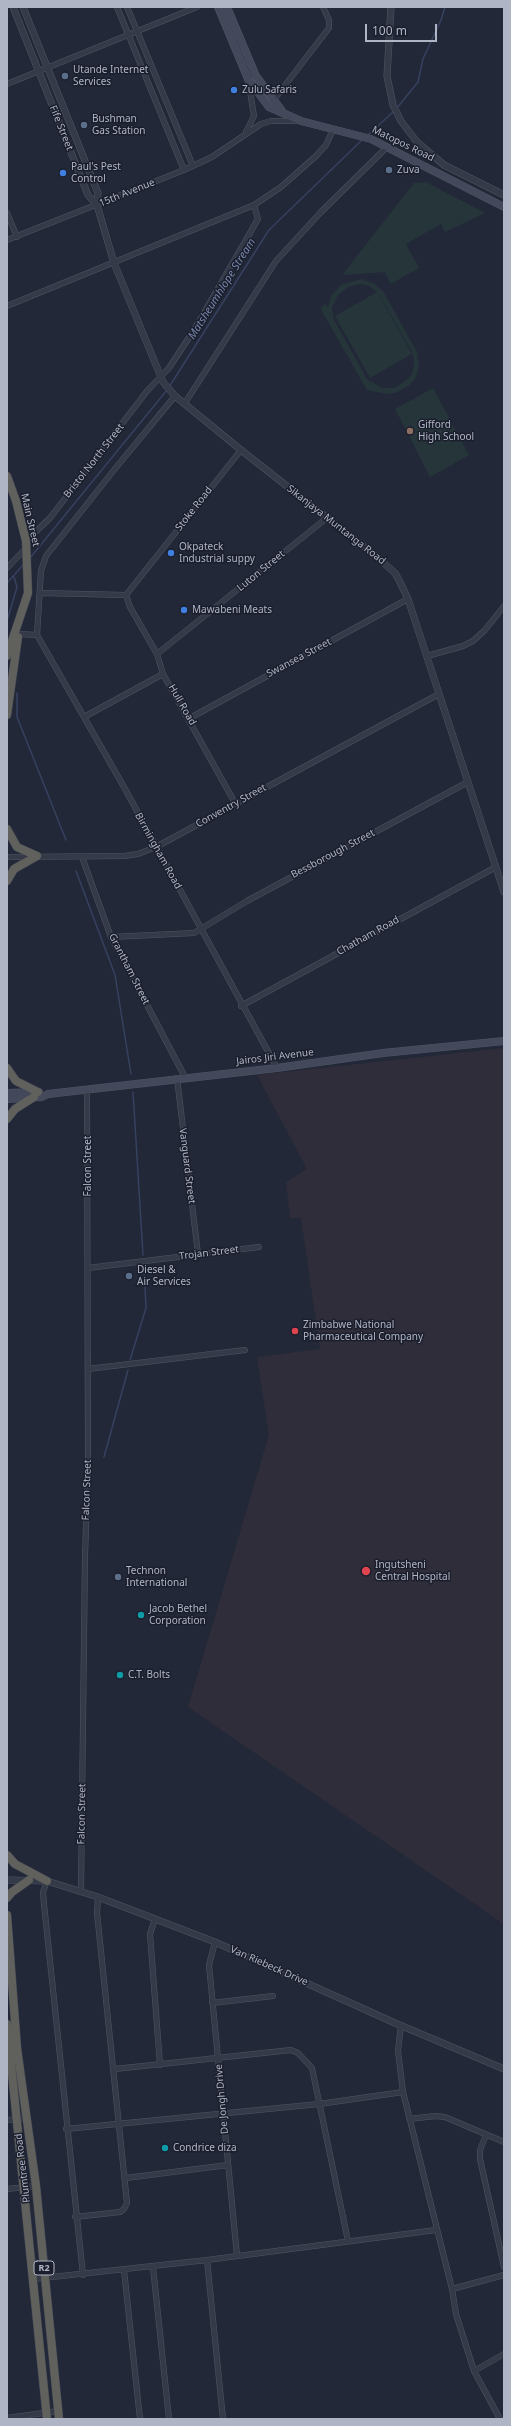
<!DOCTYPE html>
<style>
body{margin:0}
#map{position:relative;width:511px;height:2426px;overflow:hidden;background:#222838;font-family:"Noto Sans",sans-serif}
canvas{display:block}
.frame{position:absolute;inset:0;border:8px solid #b0b5c5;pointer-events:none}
.scale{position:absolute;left:365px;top:24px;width:72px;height:18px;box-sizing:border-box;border:2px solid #b0b5c5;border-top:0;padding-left:5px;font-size:12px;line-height:14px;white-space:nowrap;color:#b0b5c5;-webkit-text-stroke:3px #1b1f2d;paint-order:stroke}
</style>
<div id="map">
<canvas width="511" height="2426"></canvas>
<div class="frame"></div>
<div class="scale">100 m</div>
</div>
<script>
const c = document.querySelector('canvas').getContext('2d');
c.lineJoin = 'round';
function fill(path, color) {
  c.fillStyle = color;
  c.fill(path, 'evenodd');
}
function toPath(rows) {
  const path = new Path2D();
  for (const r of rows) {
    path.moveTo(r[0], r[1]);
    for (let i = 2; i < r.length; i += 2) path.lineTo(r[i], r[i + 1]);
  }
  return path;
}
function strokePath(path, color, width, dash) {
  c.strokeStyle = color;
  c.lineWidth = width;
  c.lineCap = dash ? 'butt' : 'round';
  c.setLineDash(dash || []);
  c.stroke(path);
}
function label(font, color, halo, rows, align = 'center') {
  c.font = font + ' "Noto Sans",sans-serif';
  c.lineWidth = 3;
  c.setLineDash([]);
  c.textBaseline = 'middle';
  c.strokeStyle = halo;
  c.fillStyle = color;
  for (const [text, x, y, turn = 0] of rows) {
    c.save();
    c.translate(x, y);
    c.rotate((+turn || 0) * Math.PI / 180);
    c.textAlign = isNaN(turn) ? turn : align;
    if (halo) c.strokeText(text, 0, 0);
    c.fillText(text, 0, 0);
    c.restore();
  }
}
fill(toPath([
 [504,1048,504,1924,188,1707,269,1435,257,1357,320,1349,301,1218,290,1218,286,1182,307,1169,257,1075]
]), '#302d3a');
fill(toPath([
 [426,182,485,213,445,232,441,224,406,244,419,268,391,284,385,272,342,275,414,183],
 [361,279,375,284,383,291,417,352,419,367,416,377,410,385,396,393,386,394,367,390,320,308,325,304,328,307,331,296,341,285],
 [360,284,369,286,377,292,335,316,370,378,412,354,378,293,379,294,411,350,414,358,413,371,409,378,395,388,382,388,367,379,334,320,332,307,338,295,348,287],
 [433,388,469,455,430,477,395,409]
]), '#25353a');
strokePath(toPath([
 [397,108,418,82,423,59,441,20,445,7],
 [368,135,393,112],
 [169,387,269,230,362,140],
 [30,558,167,390],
 [7,583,23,565],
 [7,621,17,587,14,577],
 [17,693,17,717,66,840],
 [76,871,115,975,131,1074],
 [133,1092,143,1255],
 [130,1360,146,1308,144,1265],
 [104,1457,128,1370]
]), '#36415f', 1.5);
const minor = toPath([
 [117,7,184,170],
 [127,7,193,166],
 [7,84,197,7],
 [273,101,329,28,329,20,323,7],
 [246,132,254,116,248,79],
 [7,213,17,237],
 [7,240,184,170,212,157,261,124,271,121,300,121],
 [7,306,254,205,281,187,316,156,326,145,333,130],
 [185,403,276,261,321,212,387,147],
 [26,541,50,518,147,391,169,368,194,330,258,219,254,205],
 [7,568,27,547],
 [40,593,126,595],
 [19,634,37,635],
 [37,635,124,787,277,1068],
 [37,635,41,571,46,556,114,470,175,396],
 [157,654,328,517],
 [427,656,463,646,473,641,485,630,504,606],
 [84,717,163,674],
 [190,718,408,599],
 [235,803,163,674,157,654,130,607,126,595,241,450],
 [7,857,124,856,138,854,156,847,439,694],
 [82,857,111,937,185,1077],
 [111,937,194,933,247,901,468,782],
 [241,1006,496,867],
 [177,1078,198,1254],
 [88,1268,259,1247],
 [88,1369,245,1350],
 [47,1881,43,1892,44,1904,83,2275],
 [81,1891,85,1555,88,1469,87,1089],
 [155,1919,150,1934,160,2065],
 [215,1942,209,1965,237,2256],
 [212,2003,273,1996],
 [401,2025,398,2051,403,2092,452,2289,456,2314,474,2371,500,2419],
 [115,2069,291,2050,298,2053,312,2068,348,2241],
 [409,2119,435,2116,445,2117,504,2142],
 [7,2120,27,2118],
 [66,2129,319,2104,403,2092],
 [486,2135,480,2150,480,2159,504,2267],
 [126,2178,228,2165],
 [7,2189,36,2186],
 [75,2217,120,2212,124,2209,127,2203,97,1913,98,1897],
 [207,2260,223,2419],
 [153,2267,169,2419],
 [124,2270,140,2419],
 [34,2279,207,2260,436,2230],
 [452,2289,504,2275],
 [474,2371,504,2354],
 [7,2418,58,2411]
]);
const tertiary = toPath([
 [13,7,88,195,97,205],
 [23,7,98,193,97,205,114,263,163,382,175,396,241,450,377,557,395,573,400,582,408,599,504,892],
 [391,7,387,76,393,105,401,121,417,142,444,165,504,195],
 [7,1880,47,1881,98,1897,215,1942,395,2023,504,2069]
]);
const secondary = toPath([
 [218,7,248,79,269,107,301,121,371,139,504,207],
 [227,7,256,76,282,111],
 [7,1093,39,1092],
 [7,1099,42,1097,48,1094,277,1068,383,1053,504,1041]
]);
const trunk = toPath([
 [7,476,16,501,26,541,28,593,7,656],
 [7,715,18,637],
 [7,829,17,847,37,856],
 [7,881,14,869,37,856],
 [7,1068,16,1081,38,1092],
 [7,1119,15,1109,34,1097],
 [7,1855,15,1864,47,1881],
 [7,1898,12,1892,29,1880],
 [7,1915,17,2048,36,2186,59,2419],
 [7,2024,47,2419]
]);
strokePath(minor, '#505563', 6);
strokePath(tertiary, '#505563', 7);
strokePath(secondary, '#505563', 8);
strokePath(trunk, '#3d4250', 9);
strokePath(minor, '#353a48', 5);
strokePath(tertiary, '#353a48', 6);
strokePath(secondary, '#43495b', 7);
strokePath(trunk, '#60605d', 8);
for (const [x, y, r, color] of [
 [65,76,4,"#5c6f8a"],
 [234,90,4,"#3f7fe0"],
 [84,125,4,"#5c6f8a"],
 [389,170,4,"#5c6f8a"],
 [63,173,4,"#3f7fe0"],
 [410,431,4,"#8d6e63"],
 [171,553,4,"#3f7fe0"],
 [184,610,4,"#3f7fe0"],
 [129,1276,4,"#5c6f8a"],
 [295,1331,4,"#e0444e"],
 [366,1571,5,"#e0444e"],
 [118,1577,4,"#5c6f8a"],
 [141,1615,4,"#0f9aa8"],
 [120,1675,4,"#0f9aa8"],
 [165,2148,4,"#0f9aa8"]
]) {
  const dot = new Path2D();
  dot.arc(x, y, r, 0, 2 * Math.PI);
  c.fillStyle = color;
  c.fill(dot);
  strokePath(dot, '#1b1f2d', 1.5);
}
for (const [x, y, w] of [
 [44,2268,20]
]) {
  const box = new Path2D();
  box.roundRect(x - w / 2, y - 7, w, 14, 3);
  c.fillStyle = '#1b1f2d';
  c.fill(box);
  strokePath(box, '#b0b5c5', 1);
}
label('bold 9px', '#b0b5c5', null, [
 ["R2",44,2268]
]);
label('10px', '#b0b5c5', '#1b1f2d', [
 ["Utande Internet",73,70],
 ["Services",73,82],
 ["Zulu Safaris",242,90],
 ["Bushman",92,119],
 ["Gas Station",92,131],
 ["Paul's Pest",71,167],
 ["Control",71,179],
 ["Zuva",397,170],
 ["Gifford",418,425],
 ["High School",418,437],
 ["Okpateck",179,547],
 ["Industrial suppy",179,559],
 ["Mawabeni Meats",192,610],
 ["Diesel &",137,1270],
 ["Air Services",137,1282],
 ["Zimbabwe National",303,1325],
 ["Pharmaceutical Company",303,1337],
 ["Ingutsheni",375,1565],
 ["Central Hospital",375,1577],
 ["Technon",126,1571],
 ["International",126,1583],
 ["Jacob Bethel",149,1609],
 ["Corporation",149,1621],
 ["C.T. Bolts",128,1675],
 ["Condrice diza",173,2148]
], 'left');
label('10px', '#b0b5c5', '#1b1f2d', [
 ["Fife Street",61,128,68],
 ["Matopos Road",403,144,26],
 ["15th Avenue",127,193,-22],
 ["Bristol North Street",94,461,-52],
 ["Stoke Road",194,509,-52],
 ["Main Street",30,520,77],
 ["Sikanjaya Muntanga Road",336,525,38],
 ["Luton Street",261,571,-39],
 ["Swansea Street",299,658,-28],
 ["Hull Road",182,705,60],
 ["Conventry Street",231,806,-29],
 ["Birmingham Road",158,851,61],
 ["Bessborough Street",333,854,-28],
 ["Chatham Road",368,936,-29],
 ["Grantham Street",129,969,63],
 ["Jairos Jiri Avenue",275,1057,-7],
 ["Falcon Street",88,1166,-90],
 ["Vanguard Street",187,1166,83],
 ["Trojan Street",209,1253,-7],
 ["Falcon Street",87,1490,-88],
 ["Falcon Street",82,1814,-89],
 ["Van Riebeck Drive",269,1966,24],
 ["De Jongh Drive",222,2099,-95],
 ["Plumtree Road",23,2168,-97]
]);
label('italic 11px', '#7987ac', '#1b1f2d', [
 ["Matsheumhlope Stream",222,289,-58]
]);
</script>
